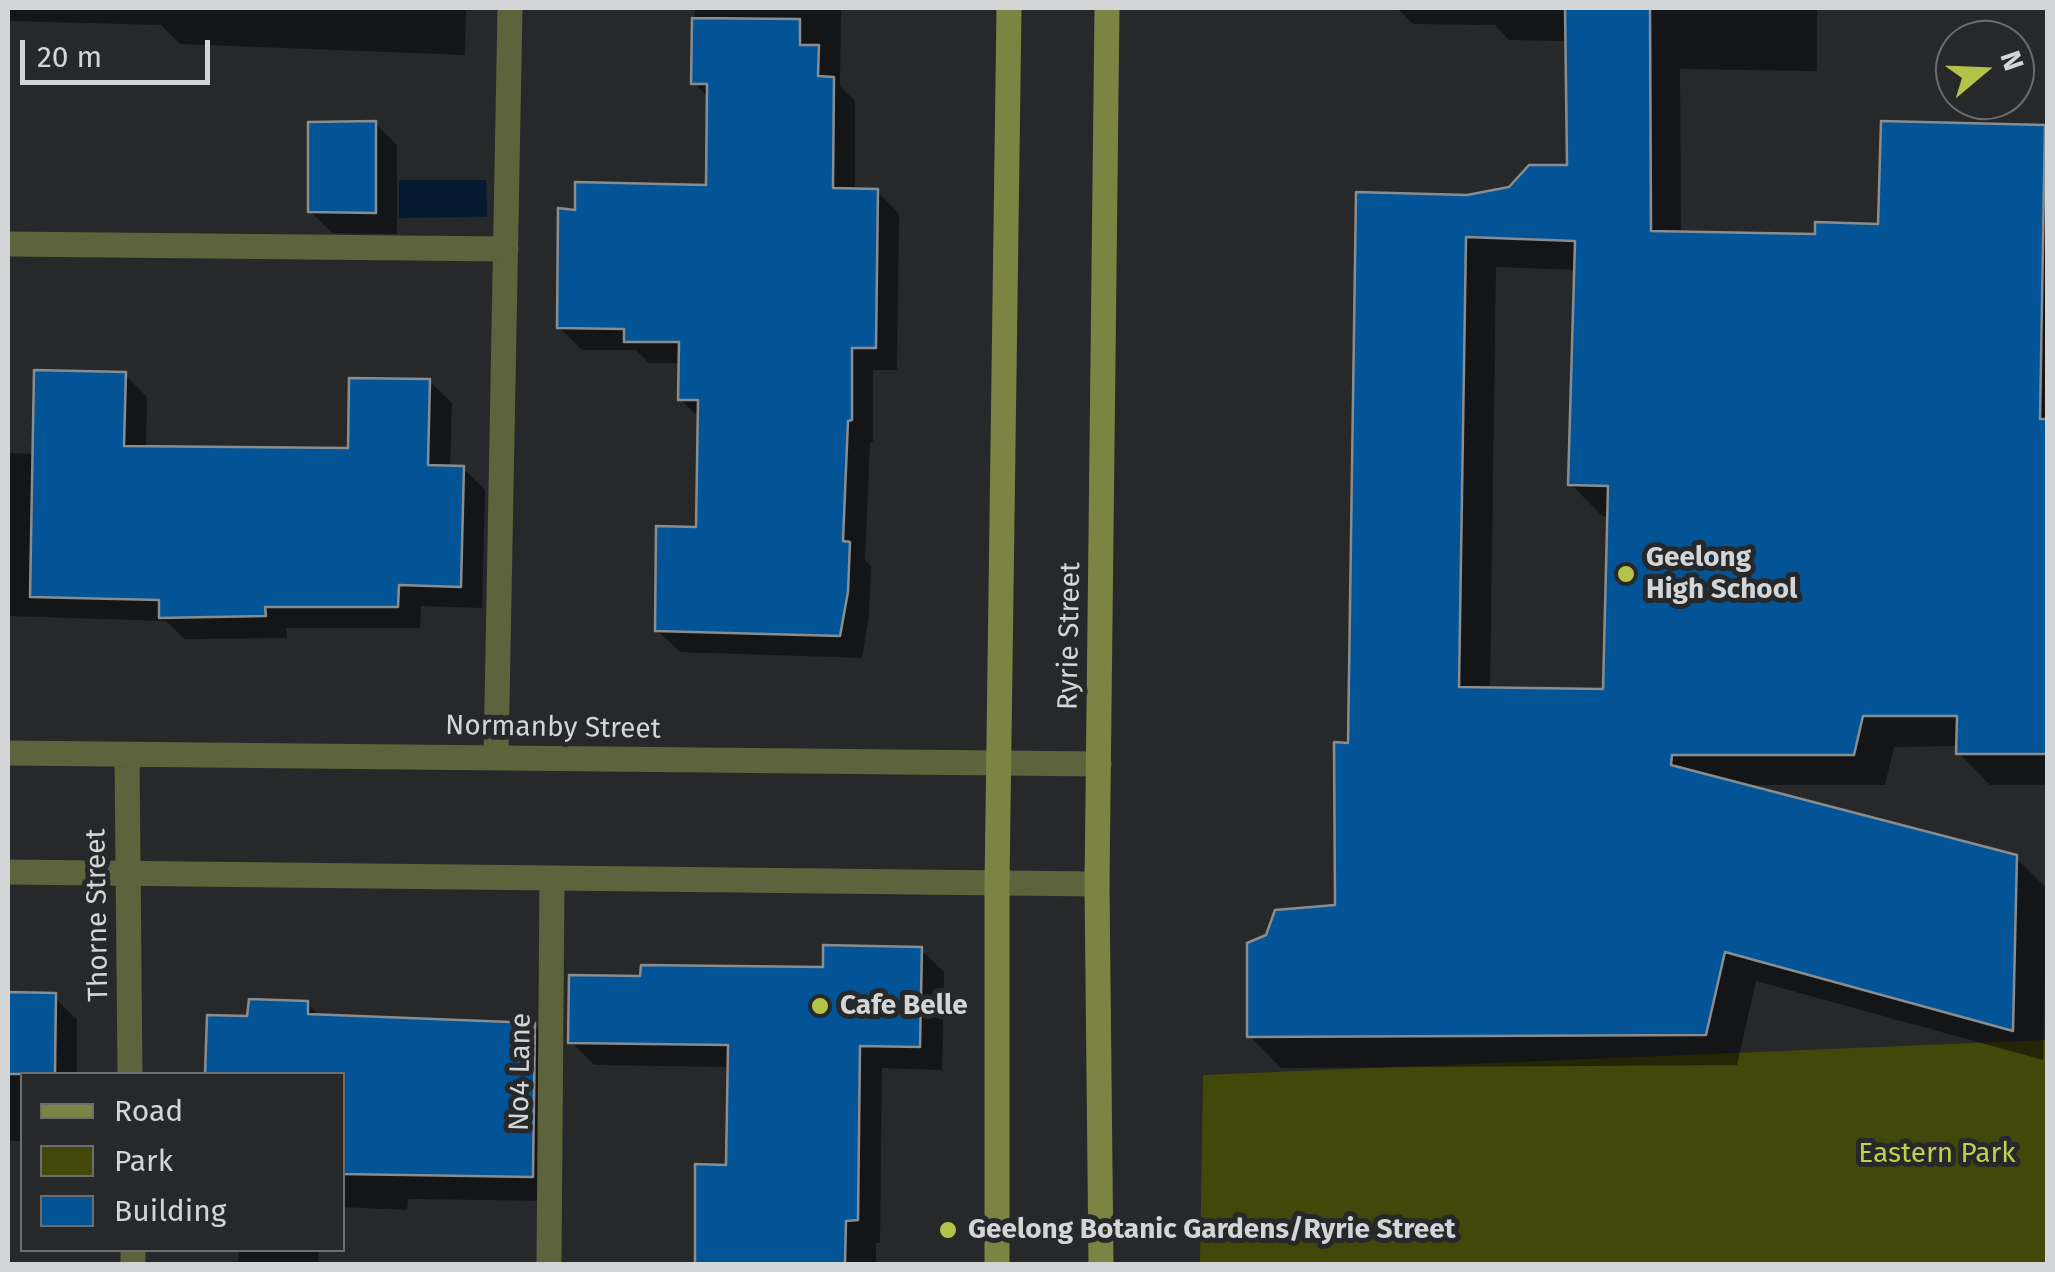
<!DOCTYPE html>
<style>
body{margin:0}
#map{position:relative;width:2055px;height:1272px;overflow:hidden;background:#26282a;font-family:"Fira Sans",sans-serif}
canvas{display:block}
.frame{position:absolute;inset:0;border:10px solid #d4d5d7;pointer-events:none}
.legend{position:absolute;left:20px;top:1072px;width:325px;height:180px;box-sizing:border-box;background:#26282a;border:2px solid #6c6d6f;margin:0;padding:12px 18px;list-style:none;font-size:30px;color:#d4d5d7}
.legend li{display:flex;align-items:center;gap:20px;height:50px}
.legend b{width:50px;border:2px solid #6c6d6f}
.north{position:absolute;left:1935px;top:20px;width:100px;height:100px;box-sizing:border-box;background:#26282a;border:2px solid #6c6d6f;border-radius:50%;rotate:71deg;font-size:28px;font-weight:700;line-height:40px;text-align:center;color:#d4d5d7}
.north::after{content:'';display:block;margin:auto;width:35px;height:45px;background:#b5c24a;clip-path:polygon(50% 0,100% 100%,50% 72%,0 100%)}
.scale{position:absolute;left:20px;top:40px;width:190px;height:45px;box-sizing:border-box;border:5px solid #d4d5d7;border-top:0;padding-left:12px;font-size:30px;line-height:35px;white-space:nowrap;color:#d4d5d7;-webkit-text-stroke:8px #26282a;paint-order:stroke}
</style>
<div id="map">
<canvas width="2055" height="1272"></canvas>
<div class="frame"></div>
<ul class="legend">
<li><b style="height:12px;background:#7c8444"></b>Road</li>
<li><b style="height:28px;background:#42480a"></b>Park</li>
<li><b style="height:28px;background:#025497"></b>Building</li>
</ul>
<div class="north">N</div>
<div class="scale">20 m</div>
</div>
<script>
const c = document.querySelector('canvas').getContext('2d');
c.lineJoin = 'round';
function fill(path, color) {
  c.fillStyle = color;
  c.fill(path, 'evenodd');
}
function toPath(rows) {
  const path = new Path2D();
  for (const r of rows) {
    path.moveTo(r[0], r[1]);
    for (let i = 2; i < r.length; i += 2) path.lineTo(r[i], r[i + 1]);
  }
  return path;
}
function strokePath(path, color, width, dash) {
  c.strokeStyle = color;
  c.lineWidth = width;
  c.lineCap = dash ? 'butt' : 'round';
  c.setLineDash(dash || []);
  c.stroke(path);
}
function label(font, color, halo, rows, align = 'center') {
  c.font = font + ' "Fira Sans",sans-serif';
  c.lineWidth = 10;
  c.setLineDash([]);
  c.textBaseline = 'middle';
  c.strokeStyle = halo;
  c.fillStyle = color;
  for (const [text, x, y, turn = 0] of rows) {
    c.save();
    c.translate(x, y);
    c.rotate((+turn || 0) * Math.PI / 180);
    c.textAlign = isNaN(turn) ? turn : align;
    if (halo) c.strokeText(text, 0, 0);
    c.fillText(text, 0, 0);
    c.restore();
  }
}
fill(toPath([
 [2047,1040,2047,1264,1200,1264,1203,1075]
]), '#42480a');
fill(toPath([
 [399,180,486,180,487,217,399,218]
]), '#051a30');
fill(toPath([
 [8,8,466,8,465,55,180,44,161,25,8,21],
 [695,8,841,8,840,86,855,101,855,191,877,191,899,214,897,370,873,370,873,442,870,442,865,560,871,566,869,615,862,658,680,652,657,630,699,530,700,419,680,399,681,363,649,363,636,350,582,350,559,327,577,213,708,188,709,98,694,83],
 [1397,8,1817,8,1817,71,1680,69,1681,234,1818,236,1880,226,2044,128,2048,131,2048,785,1990,785,1959,753,1959,746,1894,747,1885,785,1744,785,2015,857,2047,889,2043,1060,1756,981,1737,1065,1281,1068,1250,1036,1338,908,1350,745,1467,197,1510,190,1569,167,1568,41,1509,40,1495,25,1413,24],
 [1496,267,1577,270,1571,484,1602,516,1610,516,1605,691,1490,690],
 [375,123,397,145,397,234,332,233,310,211],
 [125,375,147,397,146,449,350,451,429,381,452,403,450,468,463,468,485,490,482,608,421,606,420,628,286,628,287,638,184,639,166,621,8,616,8,453,35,454],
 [920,949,944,972,942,1070,882,1068,880,1243,876,1243,876,1264,697,1264,698,1167,728,1167,730,1067,594,1065,571,1042,643,978,826,970],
 [8,998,55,998,77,1020,77,1074,22,1074,22,1141,8,1141],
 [307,1003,321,1017,534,1025,559,1051,558,1201,408,1199,407,1210,342,1207,342,1074,208,1074,210,1017,250,1018],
 [239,1250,319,1250,318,1264,238,1264]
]), '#0007');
const building = toPath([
 [1565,8,1650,8,1651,231,1815,234,1815,222,1878,224,1881,121,2045,125,2040,419,2048,419,2048,754,1956,754,1957,716,1863,716,1854,755,1672,755,1671,765,2017,855,2013,1031,1725,952,1706,1035,1247,1037,1247,943,1266,935,1275,910,1335,905,1334,742,1348,743,1356,192,1467,195,1509,187,1529,165,1567,165,1565,8],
 [1466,237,1575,241,1568,485,1608,486,1603,689,1459,687,1466,237],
 [692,18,800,19,800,45,819,45,818,76,834,77,833,188,878,189,876,348,852,348,852,420,848,421,843,541,850,542,848,592,840,636,655,631,656,526,696,527,698,400,678,400,679,342,624,342,624,329,557,328,558,208,575,210,575,182,706,185,707,84,691,84,692,18],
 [376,121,376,213,308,212,308,122,376,121],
 [34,370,126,372,124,446,348,448,349,378,430,379,428,465,464,466,461,587,399,585,398,607,265,607,266,616,159,618,159,600,30,597,34,370],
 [823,945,922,947,920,1047,860,1046,858,1220,846,1221,845,1264,695,1264,695,1164,726,1165,728,1045,568,1043,569,975,640,976,641,965,823,967,823,945],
 [8,992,56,993,55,1074,8,1074,8,992],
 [249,999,308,1001,308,1014,535,1023,533,1177,342,1174,342,1074,205,1074,207,1015,247,1016,249,999]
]);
fill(building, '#025497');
strokePath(building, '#8a8d90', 2.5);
strokePath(toPath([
 [8,244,506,249],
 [496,757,510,8],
 [549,1264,552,880]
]), '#5d633c', 25);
strokePath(toPath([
 [8,753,1099,764],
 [127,754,130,1074],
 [8,872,1097,884],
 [133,1250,133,1264]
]), '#5d633c', 25);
strokePath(toPath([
 [997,1264,997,884,1009,8],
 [1101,1264,1097,884,1107,8]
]), '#7c8444', 25);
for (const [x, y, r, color] of [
 [1626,574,10,"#b5c24a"],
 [820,1006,10,"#b5c24a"],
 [948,1230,10,"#b5c24a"]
]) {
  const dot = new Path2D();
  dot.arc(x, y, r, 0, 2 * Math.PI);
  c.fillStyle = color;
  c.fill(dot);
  strokePath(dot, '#26282a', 4);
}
label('bold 28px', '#d4d5d7', '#26282a', [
 ["Geelong",1646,558],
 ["High School",1646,590],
 ["Cafe Belle",840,1006],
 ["Geelong Botanic Gardens/Ryrie Street",968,1230]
], 'left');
label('28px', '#d4d5d7', '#26282a', [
 ["Ryrie Street",1070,636,-89],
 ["Normanby Street",553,728,1],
 ["Thorne Street",98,915,-91],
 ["No4 Lane",521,1072,-89]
]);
label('28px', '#c2d147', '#26282a', [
 ["Eastern Park",1937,1154]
]);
</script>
